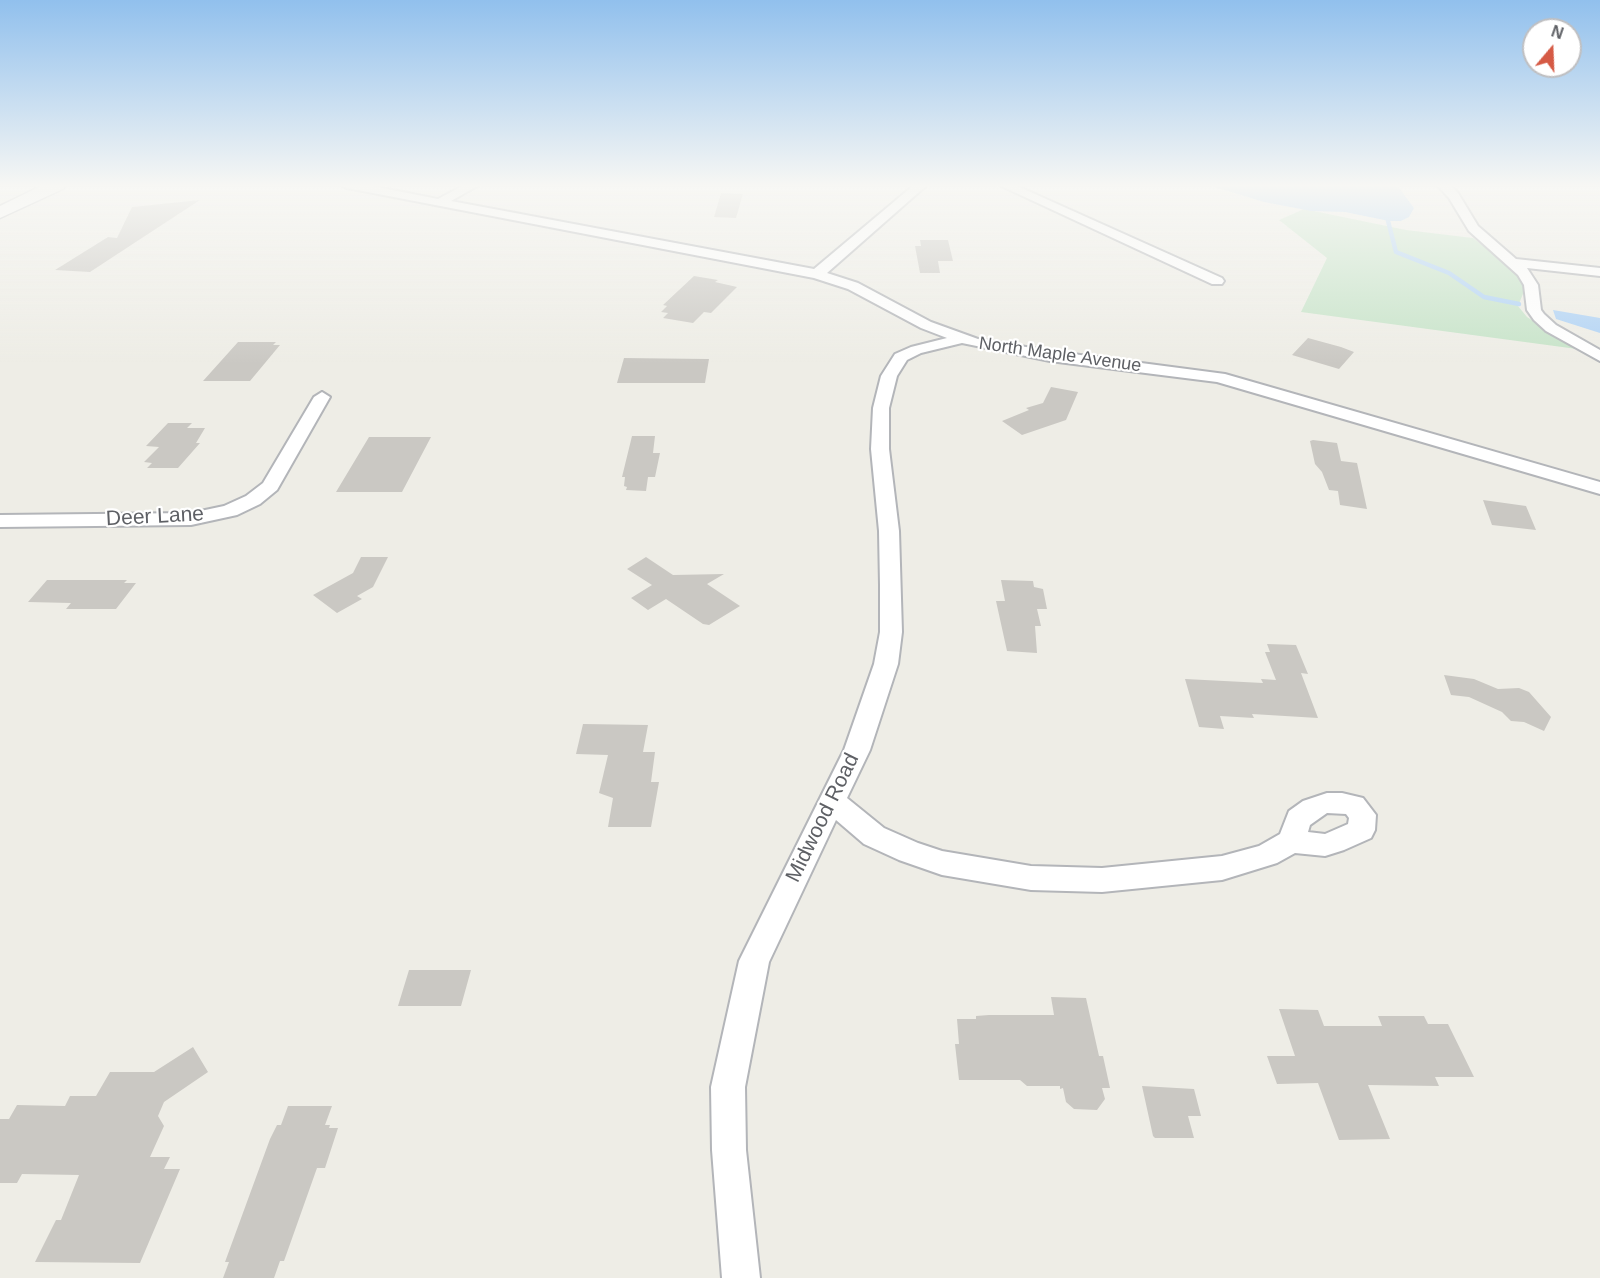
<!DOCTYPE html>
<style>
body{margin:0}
#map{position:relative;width:1600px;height:1278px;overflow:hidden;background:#eeede6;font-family:Arial,sans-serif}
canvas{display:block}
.north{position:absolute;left:1522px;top:18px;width:60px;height:60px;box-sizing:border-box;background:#fff;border:2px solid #bfbfc1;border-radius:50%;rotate:19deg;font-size:16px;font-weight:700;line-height:24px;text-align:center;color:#5e6065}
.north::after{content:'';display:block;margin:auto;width:21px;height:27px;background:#d55a45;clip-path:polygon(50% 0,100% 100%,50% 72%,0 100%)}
</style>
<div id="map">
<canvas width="1600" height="1278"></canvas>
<div class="north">N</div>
</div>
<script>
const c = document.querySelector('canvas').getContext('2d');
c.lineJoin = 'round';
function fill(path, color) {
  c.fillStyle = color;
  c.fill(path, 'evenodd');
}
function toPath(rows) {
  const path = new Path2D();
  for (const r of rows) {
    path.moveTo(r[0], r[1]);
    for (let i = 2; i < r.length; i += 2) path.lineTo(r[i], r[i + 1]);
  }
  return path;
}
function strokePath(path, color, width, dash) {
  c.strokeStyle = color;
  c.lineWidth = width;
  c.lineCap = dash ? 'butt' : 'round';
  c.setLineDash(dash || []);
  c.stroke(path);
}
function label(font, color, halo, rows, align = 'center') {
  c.font = font + ' Arial,sans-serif';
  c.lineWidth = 4.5;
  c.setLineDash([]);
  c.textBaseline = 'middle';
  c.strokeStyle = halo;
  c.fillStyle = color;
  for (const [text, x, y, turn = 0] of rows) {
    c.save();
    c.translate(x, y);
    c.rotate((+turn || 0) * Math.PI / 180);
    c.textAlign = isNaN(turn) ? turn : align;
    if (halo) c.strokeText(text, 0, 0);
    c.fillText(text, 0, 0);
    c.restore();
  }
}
fill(toPath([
 [1304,209,1406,230,1473,238,1507,264,1523,283,1525,289,1518,306,1527,317,1577,349,1301,312,1327,258,1279,220]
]), '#c6e3c8');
fill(toPath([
 [1208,185,1397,185,1414,208,1409,217,1401,221,1389,221,1345,212,1311,211,1264,202],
 [1553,310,1600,318,1600,333,1556,319]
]), '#afd2f5');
strokePath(toPath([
 [1382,214,1387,217,1396,252,1449,273,1484,297,1519,304]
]), '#afd2f5', 4.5);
fill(toPath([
 [721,193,743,194,736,218,714,217],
 [200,200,90,272,55,270,108,237,117,238,132,207],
 [920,240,948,240,953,261,938,261,940,273,920,273,915,246,921,246],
 [694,276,718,280,715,282,737,287,711,313,704,312,693,323,663,318,668,313,661,312,667,306,663,305],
 [1308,338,1341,347,1354,352,1339,369,1292,355],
 [238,342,276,342,273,345,280,345,250,381,203,381],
 [624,358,709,359,705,383,617,383],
 [1051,387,1078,392,1066,420,1022,435,1002,421,1029,410,1026,408,1043,403],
 [168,423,192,423,187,428,205,428,196,443,200,443,178,468,147,468,152,463,144,462,159,447,146,446],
 [632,436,655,436,653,453,660,453,655,477,648,477,646,491,626,490,627,487,624,486,625,477,622,477],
 [369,437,431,437,402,492,336,492],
 [1313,440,1337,443,1341,461,1357,463,1367,509,1340,505,1338,491,1329,490,1322,472,1315,464,1310,441],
 [1483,500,1526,506,1536,530,1492,525],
 [361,557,388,557,373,587,357,596,362,599,337,613,313,595,353,573],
 [646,557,673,575,724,574,707,584,740,606,709,625,703,624,666,599,648,610,631,598,652,585,627,569],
 [47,580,127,580,124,583,136,583,116,609,66,609,71,603,28,602],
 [1001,580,1033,581,1034,587,1043,589,1047,609,1037,609,1041,626,1035,626,1037,653,1007,651,996,601,1005,601],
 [1267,644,1296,645,1308,674,1301,673,1318,718,1252,714,1254,718,1220,716,1224,729,1199,727,1185,679,1263,683,1261,679,1276,680,1265,652,1270,652],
 [1444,675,1474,679,1498,689,1519,688,1529,692,1551,717,1544,731,1524,722,1511,721,1502,712,1469,697,1451,695],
 [583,724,648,725,643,752,655,752,651,782,659,782,651,827,608,827,613,798,599,793,608,755,576,754],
 [409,970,471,970,461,1006,398,1006],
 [1051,997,1086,998,1099,1056,1103,1056,1110,1088,1102,1088,1105,1099,1097,1110,1074,1109,1066,1102,1063,1088,1060,1089,1060,1086,1027,1086,1020,1080,959,1080,955,1044,959,1044,957,1019,976,1019,976,1016,989,1015,1054,1015],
 [1279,1009,1318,1010,1324,1026,1382,1026,1378,1016,1424,1016,1428,1024,1448,1024,1474,1077,1435,1077,1439,1086,1368,1085,1390,1139,1339,1140,1318,1083,1277,1084,1267,1056,1295,1056],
 [193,1047,208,1072,164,1102,158,1116,164,1126,150,1157,170,1157,164,1169,180,1169,140,1263,35,1262,56,1220,61,1220,79,1175,22,1174,17,1183,0,1183,0,1119,9,1119,17,1105,65,1106,70,1096,96,1096,110,1072,154,1072],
 [1142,1086,1194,1089,1201,1116,1188,1116,1194,1138,1155,1138,1153,1136],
 [288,1106,332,1106,325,1125,330,1125,329,1128,338,1128,325,1168,317,1168,284,1261,280,1261,274,1278,223,1278,229,1262,225,1262,270,1139,277,1125,281,1125]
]), '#cac8c3');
const street = toPath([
 [341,185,367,185,438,199,464,185,479,185,451,201,814,269,914,185,927,185,827,273,858,283,931,322,978,339,1050,351,1225,374,1600,482,1600,494,1217,382,1050,361,962,343,921,353,907,360,897,376,889,408,889,449,899,531,902,632,898,664,870,750,847,798,884,828,918,843,942,851,1031,866,1102,868,1222,856,1259,846,1280,834,1289,811,1303,801,1327,793,1342,793,1363,798,1376,815,1375,830,1371,838,1344,850,1325,856,1295,853,1277,863,1222,880,1102,892,1031,890,942,875,899,860,864,844,836,820,769,962,745,1087,746,1150,760,1278,722,1278,712,1150,711,1087,739,961,844,750,874,664,880,632,880,585,879,531,871,449,873,408,881,376,895,354,911,347,947,338,921,328,848,289,814,278,347,188,341,185],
 [1327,813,1346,814,1349,818,1348,824,1325,834,1308,832,1310,825,1327,813],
 [999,185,1015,185,1222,278,1224,281,1222,284,1212,284,999,185],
 [1437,185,1450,185,1458,193,1478,226,1516,259,1600,268,1600,276,1527,268,1538,285,1541,310,1544,314,1556,325,1600,350,1600,361,1546,331,1534,320,1527,310,1524,285,1518,275,1469,231,1449,198,1437,185],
 [322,392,330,397,277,490,260,504,237,515,191,525,0,527,0,515,191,513,224,506,246,496,263,483,314,397,322,392]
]);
const secondary = toPath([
 [43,185,65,185,63,189,0,218,0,206,43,185]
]);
strokePath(street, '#b3b5b9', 4);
strokePath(secondary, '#b5b7bc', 3);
fill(street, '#fff');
fill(secondary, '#fff');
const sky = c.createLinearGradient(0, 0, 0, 364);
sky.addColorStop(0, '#91c0ed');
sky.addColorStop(0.51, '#f7f7f4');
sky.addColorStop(1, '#f7f7f400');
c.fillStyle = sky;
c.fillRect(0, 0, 1600, 364);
label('18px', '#5e6065', '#fff', [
 ["North Maple Avenue",1060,355,8]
]);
label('21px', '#5e6065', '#fff', [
 ["Deer Lane",155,517,-3],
 ["Midwood Road",823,818,-64]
]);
</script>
